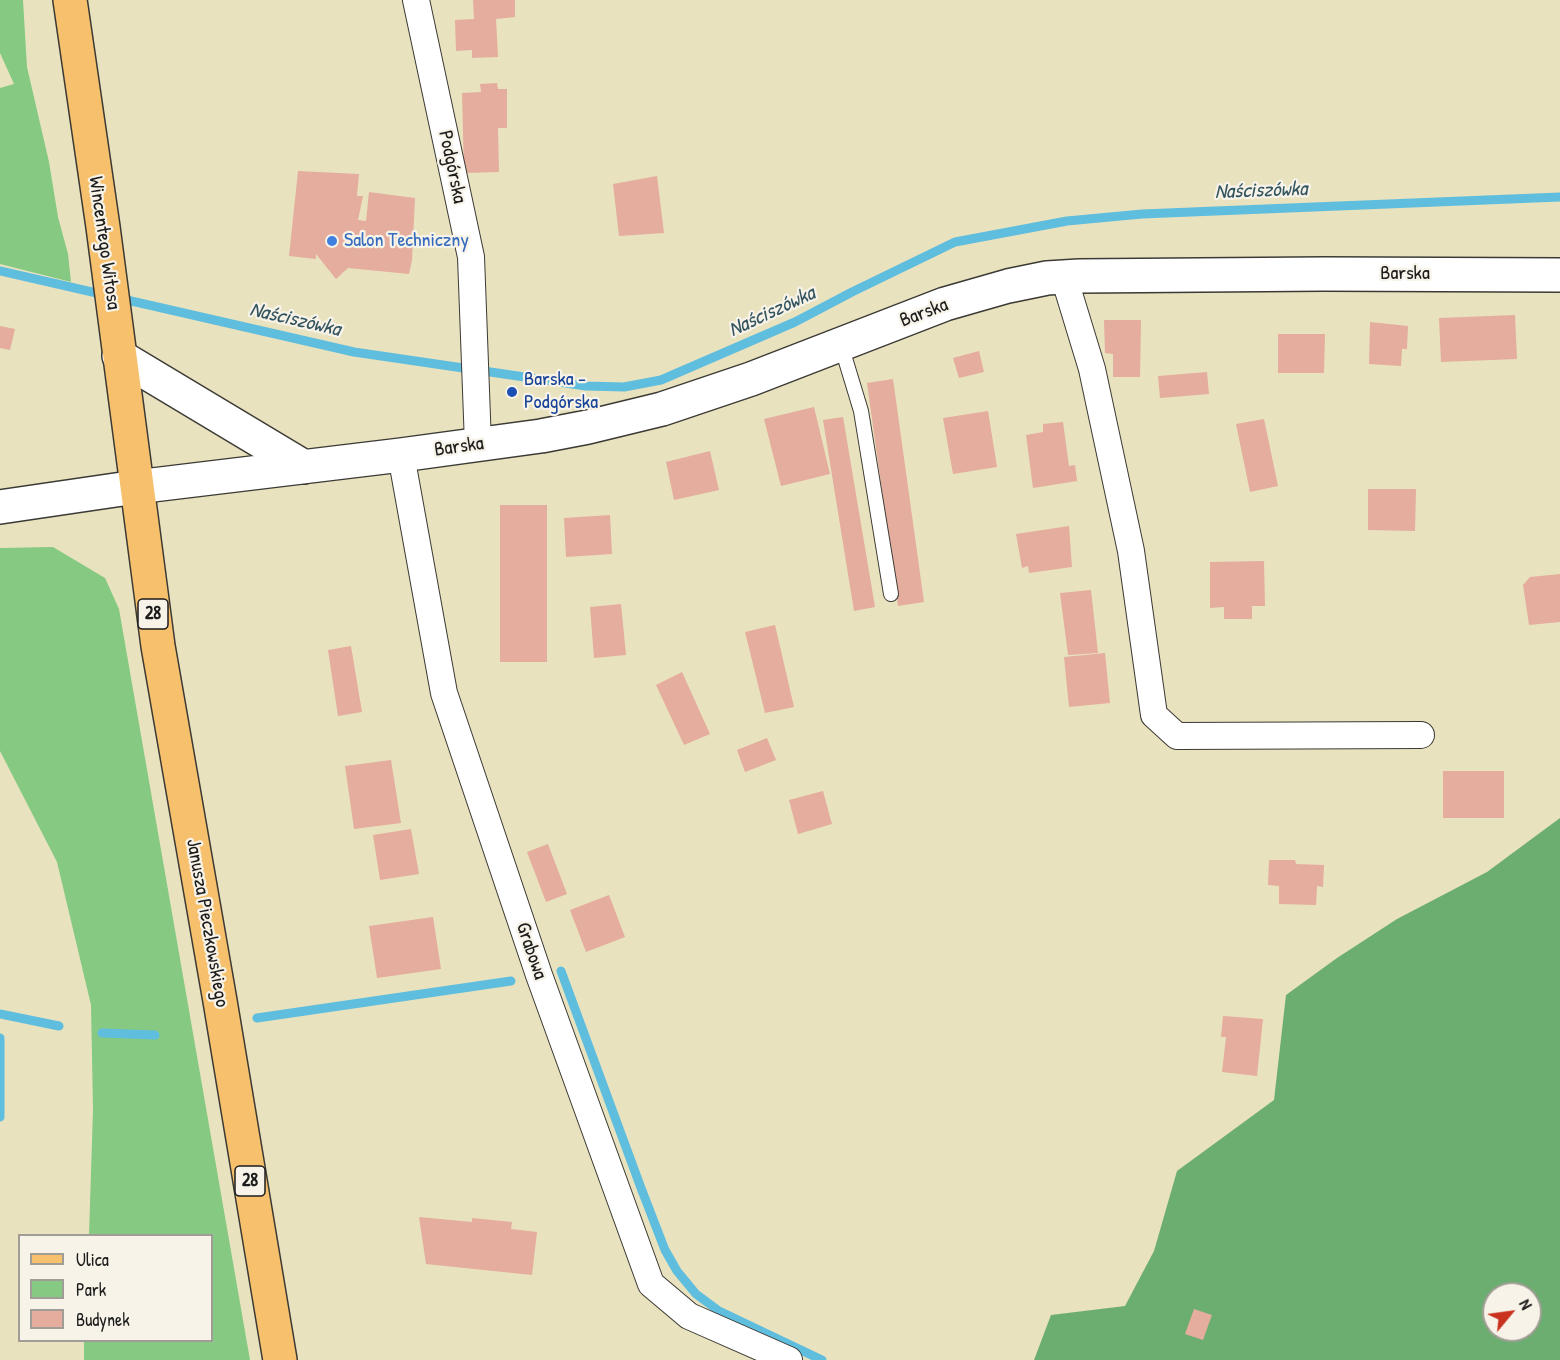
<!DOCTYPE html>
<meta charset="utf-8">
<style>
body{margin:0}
#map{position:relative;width:1560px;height:1360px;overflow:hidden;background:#e9e2bf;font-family:"Patrick Hand",sans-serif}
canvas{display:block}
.legend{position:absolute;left:18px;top:1234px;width:195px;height:108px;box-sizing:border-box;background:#f7f3e8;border:2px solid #9f9d96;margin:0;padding:8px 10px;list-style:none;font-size:18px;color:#1c1c1c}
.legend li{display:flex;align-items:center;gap:12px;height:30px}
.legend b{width:30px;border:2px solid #9f9d96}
.north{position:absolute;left:1482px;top:1282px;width:60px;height:60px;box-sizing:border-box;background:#f7f3e8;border:2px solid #9f9d96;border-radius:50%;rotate:61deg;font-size:16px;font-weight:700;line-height:24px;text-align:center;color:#1c1c1c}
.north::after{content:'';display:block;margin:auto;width:21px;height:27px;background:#c8321e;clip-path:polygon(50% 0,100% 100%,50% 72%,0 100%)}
</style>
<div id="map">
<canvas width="1560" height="1360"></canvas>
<ul class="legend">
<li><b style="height:8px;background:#f7c06c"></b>Ulica</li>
<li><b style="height:16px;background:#85c982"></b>Park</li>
<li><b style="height:16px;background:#e4ad9d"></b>Budynek</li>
</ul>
<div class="north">N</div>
</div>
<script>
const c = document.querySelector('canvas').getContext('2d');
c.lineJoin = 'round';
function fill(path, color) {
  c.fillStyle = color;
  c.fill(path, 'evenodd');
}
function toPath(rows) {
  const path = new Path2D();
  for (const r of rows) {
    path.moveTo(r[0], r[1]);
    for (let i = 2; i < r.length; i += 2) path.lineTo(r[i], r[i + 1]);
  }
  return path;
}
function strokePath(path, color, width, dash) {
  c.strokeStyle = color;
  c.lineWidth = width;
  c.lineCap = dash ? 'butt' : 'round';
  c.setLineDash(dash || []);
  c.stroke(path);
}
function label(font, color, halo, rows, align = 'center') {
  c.font = font + ' "Patrick Hand",sans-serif';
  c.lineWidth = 4.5;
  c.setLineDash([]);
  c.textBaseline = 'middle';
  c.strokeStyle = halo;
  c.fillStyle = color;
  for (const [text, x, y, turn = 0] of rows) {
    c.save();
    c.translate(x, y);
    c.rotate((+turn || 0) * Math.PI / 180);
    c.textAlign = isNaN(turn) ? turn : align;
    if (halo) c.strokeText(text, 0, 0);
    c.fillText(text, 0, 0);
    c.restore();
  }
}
fill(toPath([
 [0,0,23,0,27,67,49,162,58,217,68,254,71,282,0,264,0,88,14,84,0,53],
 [53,547,105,578,119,609,250,1360,84,1360,84,1341,212,1340,212,1236,89,1235,93,1110,91,1005,57,862,0,751,0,548]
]), '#85c982');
fill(toPath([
 [1560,818,1560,1360,1034,1360,1051,1315,1125,1306,1154,1251,1177,1171,1274,1100,1286,995,1337,958,1397,919,1487,872],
 [1494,1294,1530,1294,1530,1330,1494,1330]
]), '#6cad70');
strokePath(toPath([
 [0,271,354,352,586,386,624,387,661,380,795,322,852,292,955,242,1067,221,1142,214,1560,197],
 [561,971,641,1188,665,1250,677,1271,696,1294,719,1311,822,1360],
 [0,1014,59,1026],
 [257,1018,511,981],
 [102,1033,155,1035],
 [0,1038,0,1117]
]), '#5fbede', 9);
fill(toPath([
 [473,0,515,0,515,17,496,19,498,57,472,58,472,50,456,51,455,20,474,19],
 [497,83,498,89,507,89,507,128,498,128,499,172,464,173,462,93,481,92,480,84],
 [298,171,359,174,357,196,363,196,358,220,366,221,369,192,415,198,412,260,409,274,348,268,336,279,316,254,316,259,289,256],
 [657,176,664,233,619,236,613,184],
 [1515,315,1517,359,1441,362,1439,318],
 [1104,320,1141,320,1140,377,1113,377,1113,354,1105,353],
 [1370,322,1408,326,1407,349,1402,349,1401,366,1369,364],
 [0,326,15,329,10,350,0,348],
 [1278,334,1325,334,1324,373,1278,373],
 [979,351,984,372,959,378,953,358],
 [1207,372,1209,394,1160,398,1158,376],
 [893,379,924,602,898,606,867,383],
 [814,407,830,474,781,486,764,419],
 [988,411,997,467,953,474,943,418],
 [843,417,875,607,854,611,823,420],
 [1264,419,1278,486,1250,492,1236,424],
 [1063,422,1069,466,1075,465,1077,481,1033,488,1026,435,1043,432,1043,424],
 [710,451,719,490,674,500,666,462],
 [1368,489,1416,489,1415,531,1368,530],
 [500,505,547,505,547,662,500,662],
 [610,515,612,554,566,557,564,518],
 [1069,526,1072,567,1029,573,1028,566,1022,568,1016,534],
 [1264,561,1265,606,1252,606,1252,619,1224,619,1224,607,1210,608,1210,562],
 [1560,574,1560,622,1529,625,1523,585,1530,577],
 [1091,590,1098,653,1068,655,1060,593],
 [621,604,626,655,594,658,590,607],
 [775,625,794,707,765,713,745,632],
 [351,646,362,712,338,716,328,650],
 [1105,653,1110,703,1069,707,1064,657],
 [682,672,710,734,684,745,656,685],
 [767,738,776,760,745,772,737,750],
 [391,760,401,823,354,829,345,766],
 [1443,771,1504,771,1504,818,1443,818],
 [823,791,832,824,798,834,789,800],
 [411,829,419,874,380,880,373,835],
 [548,844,567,894,546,902,527,852],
 [1269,860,1295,860,1296,864,1324,865,1323,887,1317,886,1316,905,1279,904,1279,886,1268,885],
 [609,895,625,937,586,952,570,910],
 [433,917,441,969,377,978,369,926],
 [1223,1016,1263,1019,1257,1076,1222,1072,1226,1037,1221,1037],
 [419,1217,472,1222,472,1218,512,1222,511,1229,537,1232,532,1275,426,1264],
 [1194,1309,1212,1315,1203,1340,1185,1334]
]), '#e4ad9d');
const service = toPath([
 [841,345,861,411,891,594]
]);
const minor = toPath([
 [416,0,471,257,478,444],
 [1064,277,1092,369,1131,551,1154,715,1177,736,1421,735],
 [401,455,444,693,539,975,651,1284,689,1316,789,1360]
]);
const tertiary = toPath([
 [119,356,304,467],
 [0,507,136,487,401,455,541,436,588,427,662,409,751,379,945,304,1008,286,1047,278,1079,276,1324,274,1560,275]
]);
const primary = toPath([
 [70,0,103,227,158,646,220,1001,280,1360]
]);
strokePath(service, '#3b3a34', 16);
strokePath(minor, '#3b3a34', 28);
strokePath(tertiary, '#3b3a34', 36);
strokePath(primary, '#3b3a34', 36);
strokePath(service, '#fff', 14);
strokePath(minor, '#fff', 26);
strokePath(tertiary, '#fff', 33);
strokePath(primary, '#f7c06c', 33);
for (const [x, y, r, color] of [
 [332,241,6,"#3f7fe0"],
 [512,392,6,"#1a4fb4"]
]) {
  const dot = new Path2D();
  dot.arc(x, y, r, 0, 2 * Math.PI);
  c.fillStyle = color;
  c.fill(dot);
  strokePath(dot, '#f7f3e8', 2);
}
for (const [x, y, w] of [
 [153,614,30],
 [250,1181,30]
]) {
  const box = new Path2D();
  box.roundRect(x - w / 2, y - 15, w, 30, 4.5);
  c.fillStyle = '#f7f3e8';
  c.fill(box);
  strokePath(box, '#1c1c1c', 1.5);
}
label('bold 18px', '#1c1c1c', null, [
 ["28",153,614],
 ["28",250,1181]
]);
label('20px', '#1c1c1c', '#f7f3e8', [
 ["Podgórska",452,167,78],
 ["Wincentego Witosa",104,243,82],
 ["Barska",1405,274],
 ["Barska",924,313,-21],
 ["Barska",459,447,-8],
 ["Janusza Pieczkowskiego",207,923,80],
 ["Grabowa",531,951,71]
]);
label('20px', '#366cbe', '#f7f3e8', [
 ["Salon Techniczny",344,241]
], 'left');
label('20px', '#164399', '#f7f3e8', [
 ["Barska -",524,380],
 ["Podgórska",524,403]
], 'left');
label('italic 21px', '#335560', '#f7f3e8', [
 ["Naściszówka",1261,191,-2],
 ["Naściszówka",772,312,-25],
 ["Naściszówka",295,320,13]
]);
</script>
